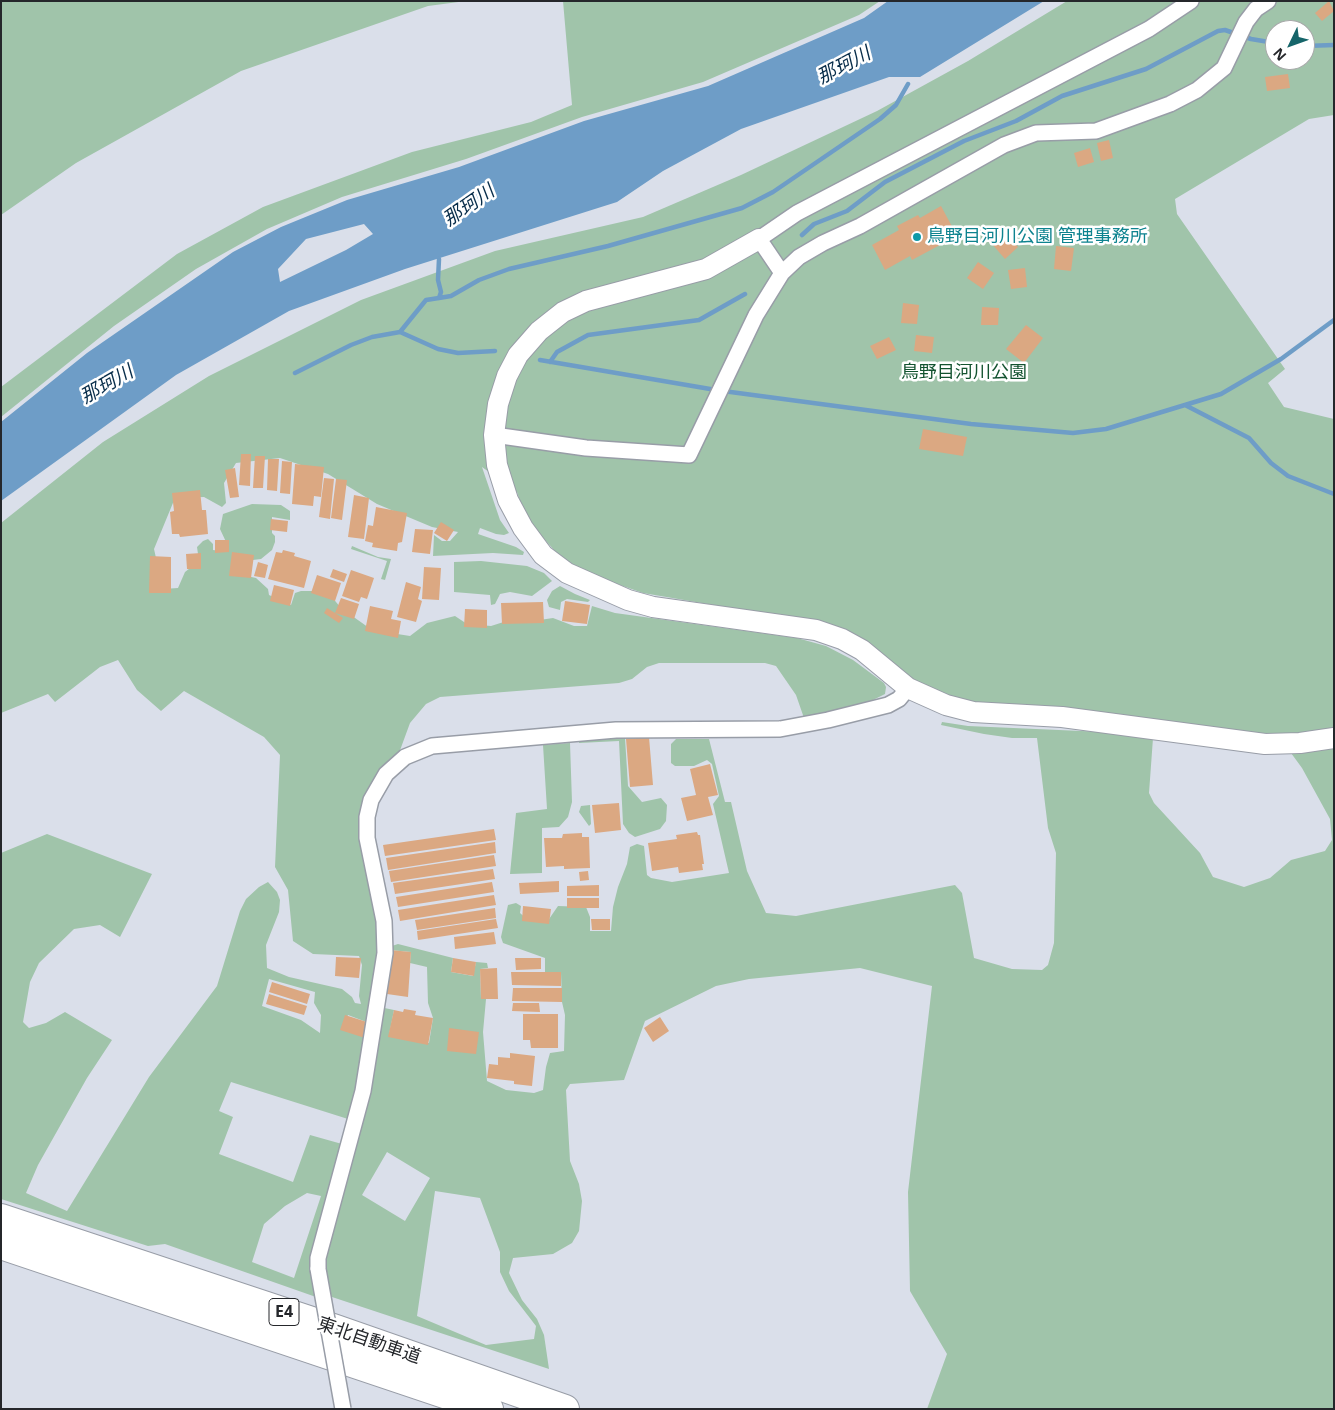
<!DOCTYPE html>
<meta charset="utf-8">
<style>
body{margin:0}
#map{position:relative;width:1335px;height:1410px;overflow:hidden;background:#dadfea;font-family:"Noto Sans",sans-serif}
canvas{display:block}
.frame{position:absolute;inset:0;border:2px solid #25272b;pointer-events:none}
.north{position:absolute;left:1265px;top:20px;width:50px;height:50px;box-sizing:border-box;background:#fff;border:1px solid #a8a9aa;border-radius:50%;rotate:228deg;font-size:14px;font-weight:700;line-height:20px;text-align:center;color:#25272b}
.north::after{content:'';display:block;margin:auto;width:18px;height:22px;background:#16656a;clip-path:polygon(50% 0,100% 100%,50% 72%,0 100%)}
</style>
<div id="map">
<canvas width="1335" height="1410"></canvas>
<div class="frame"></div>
<div class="north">N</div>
</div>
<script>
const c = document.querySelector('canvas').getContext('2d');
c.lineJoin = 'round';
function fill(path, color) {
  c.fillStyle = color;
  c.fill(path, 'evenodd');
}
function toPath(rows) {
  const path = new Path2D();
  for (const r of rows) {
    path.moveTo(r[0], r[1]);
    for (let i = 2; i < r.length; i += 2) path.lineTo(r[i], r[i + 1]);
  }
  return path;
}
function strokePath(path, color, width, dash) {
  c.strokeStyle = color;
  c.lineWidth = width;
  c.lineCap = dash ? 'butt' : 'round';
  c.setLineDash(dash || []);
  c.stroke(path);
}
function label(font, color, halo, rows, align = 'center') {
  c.font = font + ' "Noto Sans","Noto Sans JP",sans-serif';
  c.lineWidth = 5;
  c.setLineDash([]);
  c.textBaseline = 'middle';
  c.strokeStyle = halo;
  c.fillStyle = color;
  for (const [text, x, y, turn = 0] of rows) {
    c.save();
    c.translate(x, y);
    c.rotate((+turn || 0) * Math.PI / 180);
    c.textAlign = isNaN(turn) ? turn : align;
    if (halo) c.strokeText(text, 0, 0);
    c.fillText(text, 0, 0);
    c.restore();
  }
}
fill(toPath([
 [1,1,466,1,428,6,241,71,76,163,1,215],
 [563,1,880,1,859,15,703,82,582,117,466,159,342,197,267,229,196,269,114,326,1,417,1,387,177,254,263,207,412,152,531,122,572,105],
 [1067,1,1334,1,1334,115,1309,119,1175,199,1177,214,1285,369,1268,383,1284,407,1334,419,1334,1409,927,1409,947,1354,910,1291,908,1192,932,986,860,968,749,979,716,986,645,1021,624,1080,570,1084,566,1090,570,1161,579,1184,582,1201,579,1231,572,1243,553,1254,513,1258,509,1273,522,1300,537,1319,544,1335,549,1369,329,1296,316,1297,165,1244,148,1246,1,1199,1,853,47,834,152,874,120,937,100,925,74,929,39,963,30,982,23,1022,29,1028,46,1023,65,1012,112,1040,87,1078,38,1165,26,1193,67,1211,149,1077,217,986,240,911,246,899,259,887,268,882,277,892,280,900,279,912,266,945,267,968,289,977,342,989,352,997,355,1003,361,1004,359,996,362,965,359,956,313,954,293,941,288,890,275,867,280,755,264,737,184,691,161,711,137,690,118,660,100,667,55,702,48,694,1,713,1,523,103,442,209,376,361,300,495,251,643,217,741,175,877,111,968,61],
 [1275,30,1305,30,1305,60,1275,60],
 [280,458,328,474,377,504,432,527,458,532,450,541,442,541,434,535,433,556,493,553,523,555,524,552,516,547,478,534,480,528,496,534,504,535,509,533,500,520,482,467,517,492,522,507,537,531,562,559,597,577,643,593,819,623,927,692,977,705,1280,738,1302,768,1330,819,1332,840,1325,851,1291,860,1270,878,1244,887,1213,877,1200,853,1154,803,1149,793,1153,738,1104,732,968,726,942,722,941,725,984,734,1012,738,1037,738,1048,828,1056,853,1054,943,1048,965,1042,970,1012,969,974,958,962,893,955,885,796,916,766,913,747,871,731,802,725,802,709,739,676,739,671,744,671,763,675,766,694,766,707,760,712,764,719,796,713,804,729,873,672,882,651,878,647,875,644,846,637,844,630,847,627,864,618,887,613,907,611,931,590,931,590,917,586,907,558,906,547,922,529,921,520,913,521,906,516,903,508,905,501,937,503,943,545,958,545,972,561,973,562,1002,565,1015,564,1051,550,1053,546,1067,543,1090,534,1093,506,1090,487,1081,483,1032,486,999,481,999,480,969,488,968,487,963,476,962,473,976,451,972,453,958,398,944,392,946,390,950,411,952,410,963,427,967,428,1003,433,1018,429,1043,389,1035,394,1010,375,1006,380,934,358,825,364,798,399,753,410,723,426,704,440,697,619,683,632,679,647,667,659,663,765,663,776,666,796,695,804,718,869,702,885,694,886,687,884,683,853,660,826,646,797,638,615,613,592,606,587,626,574,626,553,618,533,621,513,619,491,626,467,624,455,616,427,623,410,636,372,630,341,608,331,596,316,591,301,591,295,593,291,605,269,595,268,589,256,578,238,574,236,562,261,559,272,550,275,542,275,536,272,533,272,517,290,520,290,511,281,505,252,504,223,514,220,529,227,544,220,551,213,550,213,544,208,539,203,541,197,547,199,561,185,572,178,588,163,589,154,549,175,498,204,497,222,507,226,503,224,483,236,463],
 [269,979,315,992,314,1003,321,1015,320,1033,301,1020,262,1006],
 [348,1015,369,1023,343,1028],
 [231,1082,348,1119,342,1144,310,1135,293,1182,219,1154,233,1117,219,1111],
 [387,1152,430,1178,405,1221,362,1195],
 [435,1191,480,1198,500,1252,500,1272,509,1291,536,1326,534,1339,486,1345,417,1316],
 [307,1193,321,1196,294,1278,252,1262,264,1224,285,1206],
 [352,546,378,557,391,559,385,580,381,579,387,561,351,549],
 [481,561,527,566,544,573,552,581,532,596,510,592,500,594,495,604,491,605,490,595,454,592,454,562],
 [560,586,575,594,590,600,588,602,567,599,561,602,560,610,549,607,547,600,552,591],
 [625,738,628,786,642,802,661,798,667,805,666,821,660,829,635,837,629,833,623,824,619,741,579,743,579,741],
 [570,743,572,802,568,817,559,827,542,828,542,873,510,874,516,813,547,809,543,745],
 [590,805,591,824,589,826,579,812,581,806]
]), '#a0c4aa');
fill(toPath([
 [888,1,1044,1,920,77,889,77,741,129,663,171,617,202,405,269,289,311,176,375,1,501,1,422,87,353,233,252,281,227,347,200,459,167,584,121,708,86,864,18],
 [364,224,373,234,346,250,280,282,278,269,306,239]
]), '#6e9dc7');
strokePath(toPath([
 [1305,46,1334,45],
 [802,235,814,224,847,211,885,182,964,141,1016,121,1062,96,1146,69,1218,31,1225,30,1251,39,1275,43],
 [439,298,451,296,479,280,509,269,608,246,742,208,773,192,880,119,896,105,908,84],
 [400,332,438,349,458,353,495,351],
 [540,360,716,390],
 [550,362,557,352,588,335,699,320,745,294],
 [295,373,351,345,372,337,400,332,426,300,439,298,441,292,438,280,439,259],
 [723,391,971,424,1073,433,1106,429,1221,394,1281,359,1334,320],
 [1185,405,1249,438,1271,463,1288,476,1334,494]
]), '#6e9dc7', 4.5);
fill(toPath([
 [1329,1,1334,11,1322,21,1315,13],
 [1288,74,1290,88,1267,91,1265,77],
 [1109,140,1113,158,1101,161,1097,143],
 [1090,148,1094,162,1078,167,1074,153],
 [941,206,955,232,938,242,940,245,912,260,910,256,885,270,872,245,899,230,897,226,918,215,920,218],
 [1005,232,1018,247,1005,259,992,244],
 [1056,246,1074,248,1071,271,1054,269],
 [978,262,994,273,983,289,967,278],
 [1025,268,1027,287,1011,289,1008,270],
 [903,303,919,305,917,324,901,323],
 [982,307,999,308,998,325,981,325],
 [1026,325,1043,338,1024,363,1006,349],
 [916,335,934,337,932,353,914,351],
 [889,337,896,350,877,359,870,346],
 [923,429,967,437,963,456,919,449],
 [241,454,251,454,250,486,239,485],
 [255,456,265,456,263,488,253,488],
 [268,459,279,459,277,491,267,490],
 [282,461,292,462,290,494,280,493],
 [295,464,324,467,321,497,314,496,313,506,292,504],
 [235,468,239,497,230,498,225,470],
 [324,478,334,479,330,519,319,517],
 [336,479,347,480,342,520,331,518],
 [200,490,202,510,206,510,208,534,180,537,179,534,172,534,170,512,174,511,172,493],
 [354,495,369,498,364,539,348,537],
 [376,507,407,513,402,542,398,543,397,551,372,547,373,543,365,541,368,525,373,526],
 [271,519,288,521,287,532,270,530],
 [441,522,454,530,447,541,434,533],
 [415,529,433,530,430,554,412,552],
 [215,540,229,540,229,552,215,553],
 [283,550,295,553,294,556,311,561,304,588,268,579,276,552,282,553],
 [232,552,254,555,251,578,229,576],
 [201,553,201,569,187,569,186,554],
 [150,556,171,557,171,593,149,593],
 [258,562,268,565,265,578,254,576],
 [424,567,441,568,439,600,422,599],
 [333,569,347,574,344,582,330,577],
 [351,570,374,578,367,599,361,597,359,602,342,596],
 [317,575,341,583,335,601,311,593],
 [406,582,421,587,418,599,422,601,416,622,397,617],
 [274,585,294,590,290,606,270,601],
 [341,598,359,604,354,619,335,613],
 [565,601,590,605,587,624,562,621],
 [543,602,544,623,502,624,501,603],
 [370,606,393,611,391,619,401,621,398,638,365,631],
 [327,608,343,618,339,623,324,613],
 [465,609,487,610,487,628,464,627],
 [649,737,653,785,630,787,626,739],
 [710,764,718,795,708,797,713,815,687,821,681,798,696,795,690,769],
 [619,803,621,830,595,833,592,805],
 [494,829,496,840,385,856,383,845],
 [697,832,698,835,700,835,704,864,702,864,703,870,679,873,678,867,652,871,648,843,677,839,676,835],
 [582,833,582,837,589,837,590,868,564,869,564,866,546,867,544,838,562,838,563,834],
 [495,842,496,853,388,870,386,858],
 [494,855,496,866,391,882,389,871],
 [493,869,495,879,395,894,393,883],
 [588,871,589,880,580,881,579,872],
 [559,881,559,892,520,894,519,883],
 [492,882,494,892,398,907,396,897],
 [599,885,599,896,567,896,567,886],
 [494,895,496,905,400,921,398,910],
 [567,898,599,898,599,908,567,908],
 [523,906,551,909,549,924,522,921],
 [495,908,496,918,417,930,415,920],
 [496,919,498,928,418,940,417,931],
 [591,919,610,919,610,930,592,930],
 [494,932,496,944,455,949,454,937],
 [390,950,411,952,408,997,387,994],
 [336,957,361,958,359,978,335,976],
 [453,958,476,962,474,976,451,972],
 [515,958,541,958,541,969,516,970],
 [497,968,498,999,481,999,480,969],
 [511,972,561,972,561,986,512,985],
 [272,982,310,994,307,1004,269,992],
 [513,988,562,988,562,1002,512,1001],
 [269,994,307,1006,304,1015,266,1004],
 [513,1003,539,1003,540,1012,512,1011],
 [404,1009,416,1011,415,1015,433,1018,428,1045,388,1037,394,1010,403,1012],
 [523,1014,558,1014,558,1048,531,1048,530,1040,523,1040],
 [345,1015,370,1023,365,1038,340,1030],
 [660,1017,669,1031,653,1042,644,1028],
 [449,1028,479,1032,476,1054,447,1051],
 [510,1053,535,1056,532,1086,514,1084,514,1081,487,1078,489,1064,498,1065,498,1057,510,1058]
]), '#dba882');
const minor = toPath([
 [1191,1,1149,29,797,213,759,239,782,273,799,257,823,243,860,226,1004,145,1036,133,1096,131,1170,104,1197,90,1224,68,1246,22,1256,9,1268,1],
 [494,435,586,448,689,455,756,315,782,273],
 [318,1269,318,1258,363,1091,385,953,384,921,367,838,367,817,371,800,386,774,405,757,432,746,616,730,780,729,828,720,888,705,899,699,908,688]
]);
const tertiary = toPath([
 [759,239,706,269,586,301,563,312,539,331,518,355,507,376,498,404,494,435,497,465,508,500,523,528,543,555,567,573,628,600,653,607,816,630,842,639,862,650,908,688,946,705,973,712,1062,717,1265,744,1300,743,1334,738]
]);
const motorway = toPath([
 [1,1218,336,1329,565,1409],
 [1,1245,489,1409]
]);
strokePath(minor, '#989da7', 18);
strokePath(tertiary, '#989da7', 22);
strokePath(motorway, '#989da7', 30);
strokePath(minor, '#fff', 15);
strokePath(tertiary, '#fff', 20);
strokePath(motorway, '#fff', 28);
const minorBridge = toPath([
 [318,1269,343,1409]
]);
strokePath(minorBridge, '#989da7', 18, []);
strokePath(minorBridge, '#fff', 15);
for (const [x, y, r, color] of [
 [917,237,5,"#0f9aa8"]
]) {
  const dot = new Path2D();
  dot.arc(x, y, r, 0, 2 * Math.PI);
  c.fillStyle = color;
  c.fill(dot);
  strokePath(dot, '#fff', 2);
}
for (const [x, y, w] of [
 [284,1312,30]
]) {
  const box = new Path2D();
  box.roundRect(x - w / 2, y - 13.5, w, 27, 4);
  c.fillStyle = '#fff';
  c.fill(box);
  strokePath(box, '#25272b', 1);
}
label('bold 16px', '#25272b', null, [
 ["E4",284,1312]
]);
label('18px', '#0d838f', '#fff', [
 ["鳥野目河川公園 管理事務所",927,237]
], 'left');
label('18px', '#135330', '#fff', [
 ["鳥野目河川公園",964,373]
]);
label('18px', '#25272b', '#fff', [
 ["東北自動車道",369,1341,19]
]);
label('italic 19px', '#082d4a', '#fff', [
 ["那珂川",844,66,-28],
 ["那珂川",469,206,-35],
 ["那珂川",107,385,-30]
]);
</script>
